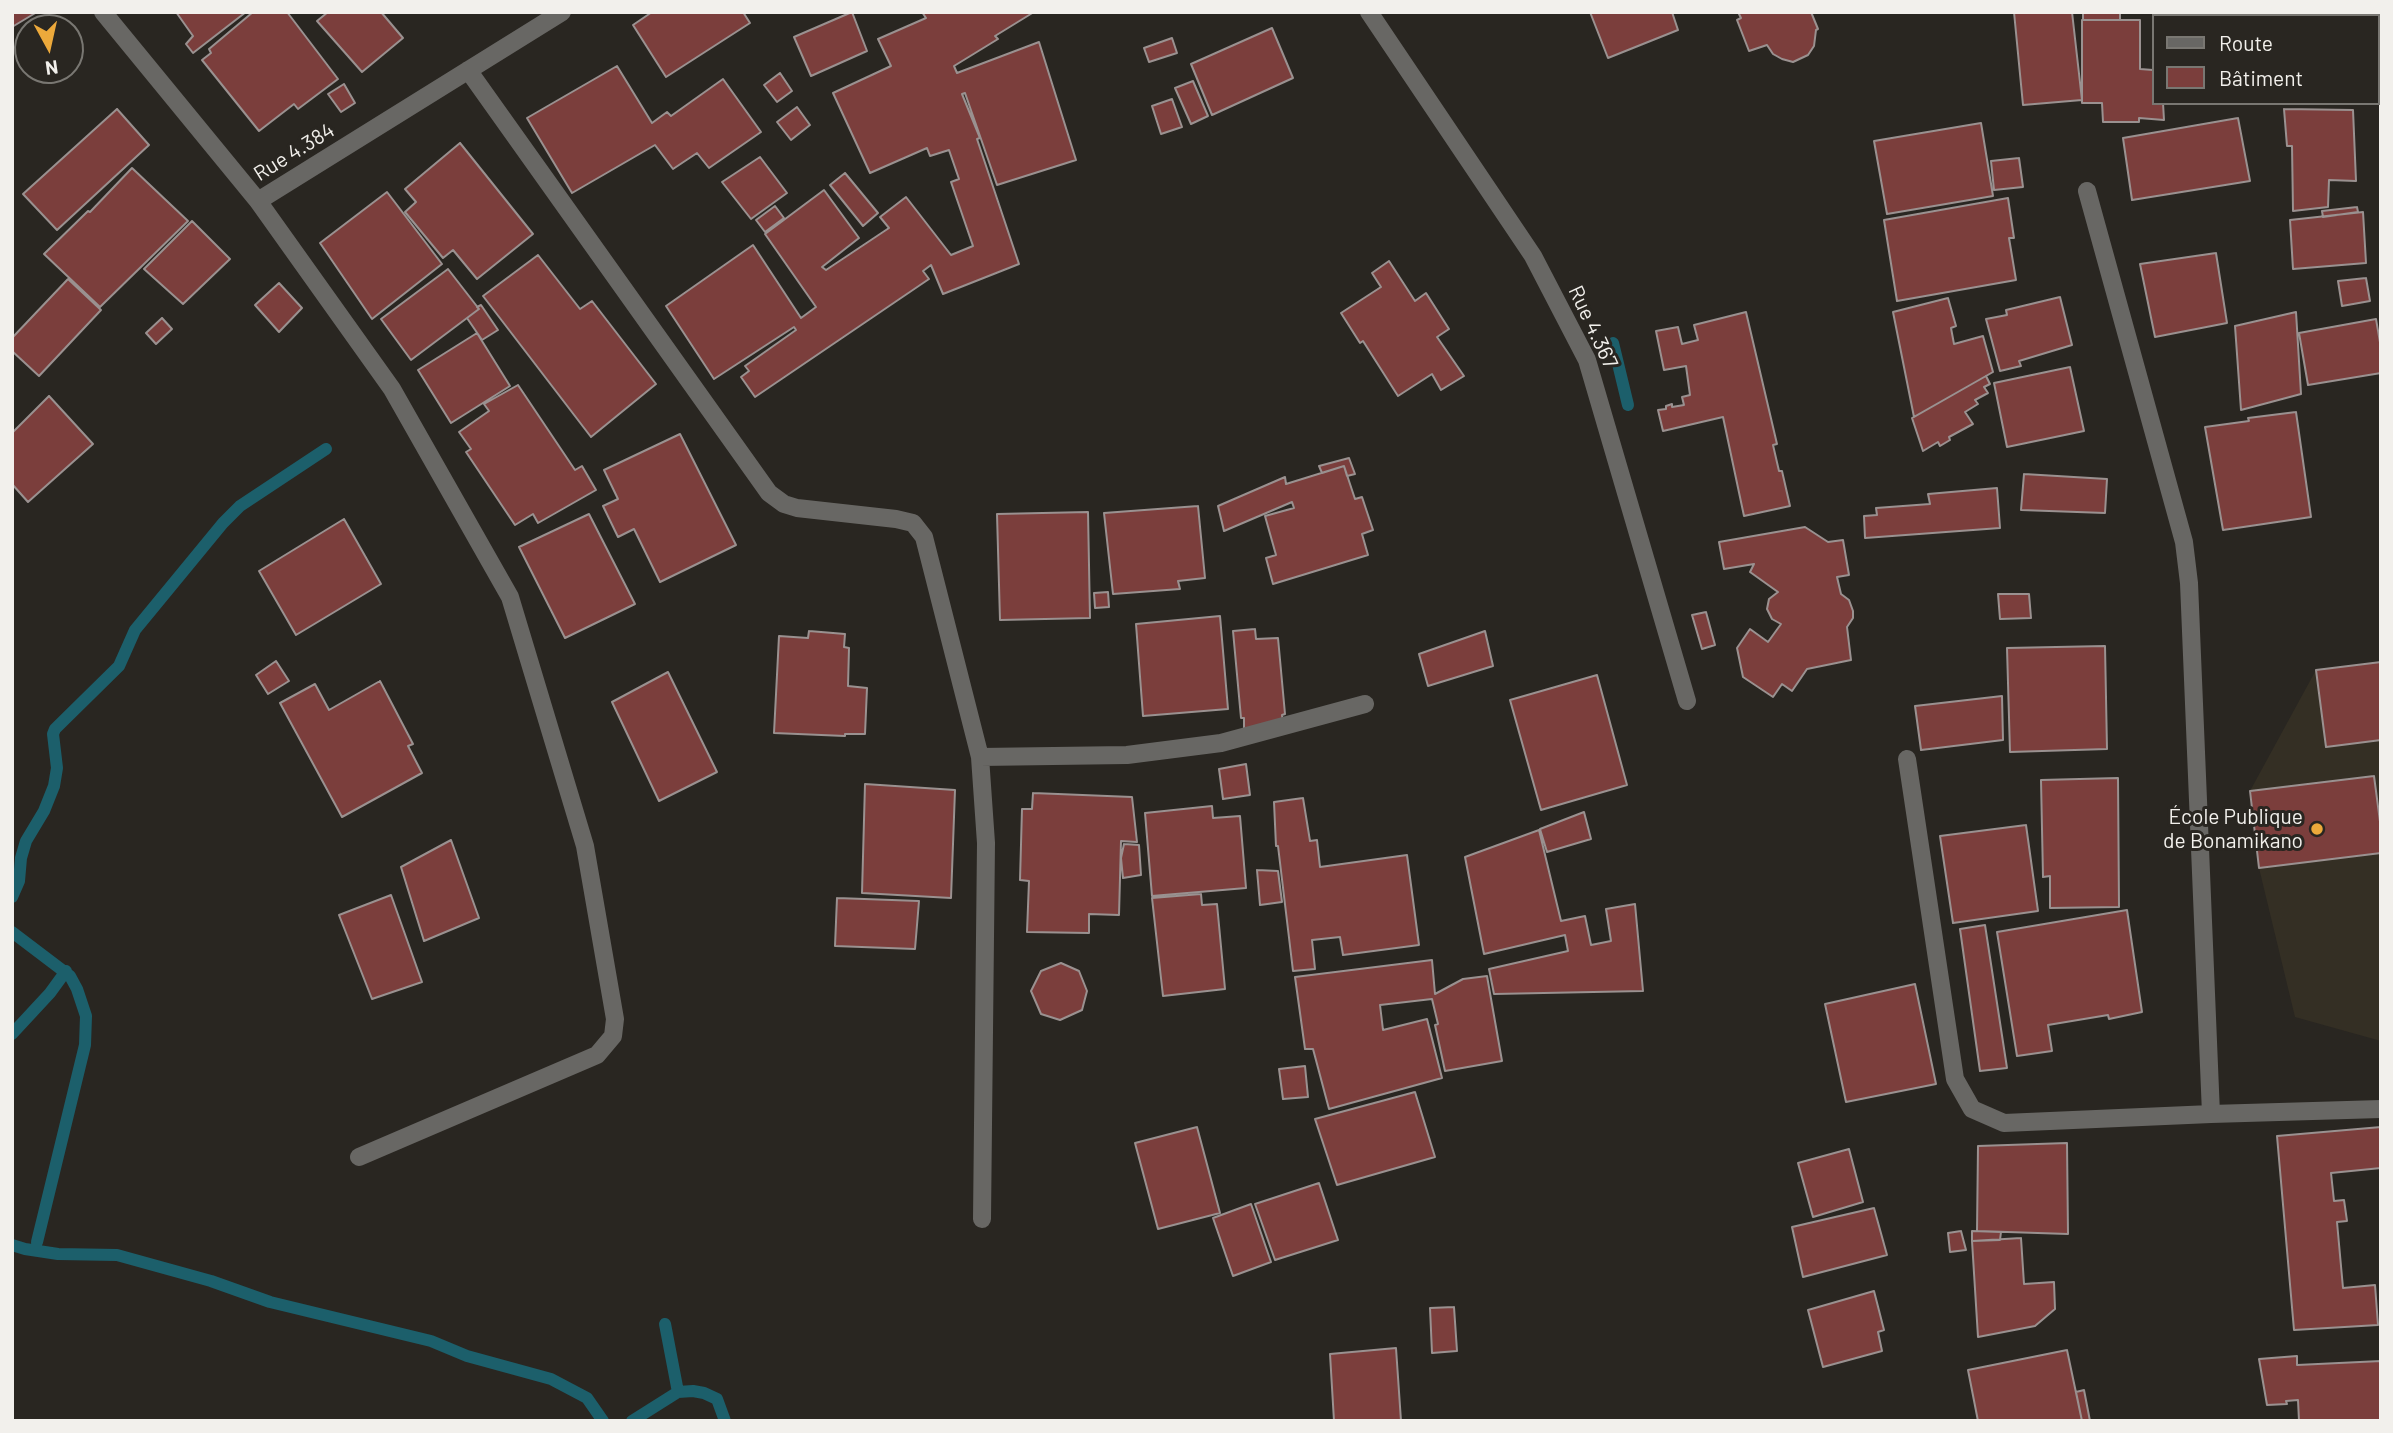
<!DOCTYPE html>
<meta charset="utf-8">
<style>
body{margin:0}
#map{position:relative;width:2393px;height:1433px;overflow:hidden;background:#292621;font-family:Barlow,sans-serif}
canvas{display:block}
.frame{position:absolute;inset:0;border:14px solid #f2f0ec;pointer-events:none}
.legend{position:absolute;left:2152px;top:14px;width:228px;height:91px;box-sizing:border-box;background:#292621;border:2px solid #797772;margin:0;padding:9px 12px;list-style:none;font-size:21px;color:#f2f0ec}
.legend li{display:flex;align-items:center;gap:14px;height:35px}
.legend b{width:35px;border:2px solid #797772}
.north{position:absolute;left:14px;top:14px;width:70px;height:70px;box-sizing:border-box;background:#292621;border:2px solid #797772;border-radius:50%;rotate:172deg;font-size:19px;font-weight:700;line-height:28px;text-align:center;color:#f2f0ec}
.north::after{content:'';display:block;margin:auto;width:24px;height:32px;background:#eca93b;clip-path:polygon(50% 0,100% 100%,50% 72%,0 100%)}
</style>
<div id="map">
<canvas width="2393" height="1433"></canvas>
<div class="frame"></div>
<ul class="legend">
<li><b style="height:9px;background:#686764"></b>Route</li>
<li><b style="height:19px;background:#7b3e3c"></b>Bâtiment</li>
</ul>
<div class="north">N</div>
</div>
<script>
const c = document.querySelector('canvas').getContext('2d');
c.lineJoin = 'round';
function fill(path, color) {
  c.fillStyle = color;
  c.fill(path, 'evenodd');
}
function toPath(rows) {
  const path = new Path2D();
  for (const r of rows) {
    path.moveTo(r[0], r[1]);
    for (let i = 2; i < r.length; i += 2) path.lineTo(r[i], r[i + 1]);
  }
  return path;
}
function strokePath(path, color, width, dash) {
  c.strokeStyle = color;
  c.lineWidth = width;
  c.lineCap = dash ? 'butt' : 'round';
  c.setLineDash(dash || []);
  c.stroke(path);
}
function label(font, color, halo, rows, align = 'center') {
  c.font = font + ' Barlow,sans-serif';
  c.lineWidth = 6;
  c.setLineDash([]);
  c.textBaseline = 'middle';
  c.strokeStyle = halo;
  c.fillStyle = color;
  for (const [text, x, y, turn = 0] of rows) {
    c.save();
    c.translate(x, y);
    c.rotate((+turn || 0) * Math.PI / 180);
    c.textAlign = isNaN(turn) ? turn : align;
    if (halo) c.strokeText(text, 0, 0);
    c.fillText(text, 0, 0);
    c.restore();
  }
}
fill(toPath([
 [2381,662,2381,1041,2295,1017,2259,868,2250,791,2316,670]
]), '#342f24');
strokePath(toPath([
 [1613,343,1628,405],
 [12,897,19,881,21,858,26,841,44,811,54,786,57,768,53,734,55,729,119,666,135,630,223,523,240,506,326,449],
 [12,932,70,976,77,989,86,1016,85,1045,37,1242],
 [12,1034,50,993,66,971],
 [12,1245,25,1249,58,1254,117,1255,211,1281,270,1302,431,1341,467,1356,551,1379,587,1398,603,1421],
 [665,1324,678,1392],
 [632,1421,678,1392,693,1391,704,1393,717,1399,725,1421]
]), '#1c5f6b', 12);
const building = toPath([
 [12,12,37,12,12,27,12,12],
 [176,12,246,12,193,53,186,44,193,36,176,12],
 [253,12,287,12,338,79,298,109,294,104,259,131,202,60,211,53,209,49,253,12],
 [328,12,381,12,403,38,362,72,317,21,328,12],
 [652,12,743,12,750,23,666,77,633,25,652,12],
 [852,12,867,51,811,76,794,37,852,12],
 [922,12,1034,12,995,36,998,39,954,66,957,73,1039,42,1076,160,997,185,965,93,962,94,980,138,977,139,1019,264,943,294,931,265,923,271,929,279,755,397,741,377,749,371,745,366,796,330,794,327,714,379,666,306,753,245,801,318,816,307,765,234,824,190,859,238,822,267,826,270,889,228,880,217,906,197,951,255,973,246,951,182,959,179,949,150,930,156,927,148,870,173,833,93,891,66,878,39,926,18,922,12],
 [1590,12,1672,12,1678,30,1608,58,1590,12],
 [1738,12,1811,12,1818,29,1816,30,1814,46,1808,55,1793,62,1782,59,1773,54,1767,45,1749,51,1737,20,1741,18,1738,12],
 [2014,12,2072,12,2082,100,2023,105,2014,12],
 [2083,12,2120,12,2120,20,2083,20,2083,12],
 [2288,12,2317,12,2317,15,2351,16,2288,16,2288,12],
 [2377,17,2381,17,2381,95,2377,95,2377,17],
 [2082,20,2140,20,2140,69,2153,70,2153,103,2163,103,2164,120,2139,118,2139,122,2103,122,2102,103,2082,103,2082,20],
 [1272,28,1293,78,1212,115,1191,64,1272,28],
 [1172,38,1177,53,1149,62,1144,48,1172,38],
 [617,66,652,123,667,112,671,116,723,79,761,132,709,168,697,153,673,169,655,145,572,193,527,118,617,66],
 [780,73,792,91,777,102,764,85,780,73],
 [1193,81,1208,116,1191,124,1175,88,1193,81],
 [344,84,355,103,341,112,328,94,344,84],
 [1172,99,1182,127,1161,134,1152,106,1172,99],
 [797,107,810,125,791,140,777,122,797,107],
 [117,109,149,145,57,230,23,194,117,109],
 [2284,109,2353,110,2356,181,2329,180,2328,207,2293,211,2292,146,2287,146,2284,109],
 [2238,118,2250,181,2132,200,2123,138,2238,118],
 [1981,123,1993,196,1887,214,1874,141,1981,123],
 [460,143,533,234,477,279,453,250,443,258,405,212,416,202,405,189,460,143],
 [760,157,787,193,751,219,722,182,760,157],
 [2019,158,2023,187,1994,190,1991,161,2019,158],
 [132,168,188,221,100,307,44,254,88,211,90,212,132,168],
 [845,173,878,213,863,226,830,185,845,173],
 [387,192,442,264,372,319,320,243,387,192],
 [2008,198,2014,238,2009,238,2016,280,1897,301,1884,220,2008,198],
 [775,206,784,218,765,232,756,220,775,206],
 [2357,207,2358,212,2323,217,2322,211,2357,207],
 [2363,212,2366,263,2293,269,2290,220,2363,212],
 [192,221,230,259,183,304,144,269,192,221],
 [2216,253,2227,323,2155,337,2140,264,2216,253],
 [538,255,580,309,592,301,656,384,591,437,483,296,538,255],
 [1389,261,1415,301,1426,293,1449,329,1437,337,1464,376,1441,390,1432,374,1398,396,1363,341,1360,343,1341,313,1381,287,1372,273,1389,261],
 [448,269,479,309,411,360,381,319,448,269],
 [2366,278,2370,301,2342,306,2338,281,2366,278],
 [68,279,101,310,39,376,12,351,12,338,68,279],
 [279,283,302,308,279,332,255,305,279,283],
 [2060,297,2072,345,2019,361,2021,366,2000,371,1986,319,2007,315,2006,310,2060,297],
 [1948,298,1956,326,1951,328,1954,344,1983,336,1993,372,1914,417,1893,312,1948,298],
 [481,305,498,330,482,340,467,318,479,309,477,307,481,305],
 [1746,312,1777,444,1773,445,1779,471,1782,471,1790,506,1744,516,1723,417,1663,431,1658,410,1666,409,1666,406,1672,404,1672,407,1684,405,1682,397,1690,395,1686,366,1664,370,1656,331,1678,327,1682,344,1698,340,1694,325,1746,312],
 [2296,312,2301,394,2241,410,2235,326,2296,312],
 [162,318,172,329,156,344,146,333,162,318],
 [2376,319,2381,348,2381,373,2308,385,2299,333,2376,319],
 [477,333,510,386,451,423,418,370,477,333],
 [2070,367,2084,431,2007,447,1994,383,2070,367],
 [1986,376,1990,384,1984,387,1988,393,1975,400,1978,404,1965,412,1973,424,1949,437,1950,440,1940,446,1938,442,1923,451,1912,418,1986,376],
 [518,385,575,470,582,466,596,490,538,523,533,514,515,525,466,452,471,449,459,432,489,411,484,404,518,385],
 [49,396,93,444,28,502,12,484,12,433,49,396],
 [2296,412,2311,517,2223,530,2205,427,2249,421,2248,418,2296,412],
 [680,434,736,545,660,582,634,529,618,537,603,506,618,499,604,470,680,434],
 [1349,458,1355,474,1347,476,1344,466,1322,473,1319,466,1349,458],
 [1344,466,1355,499,1362,497,1373,530,1362,534,1368,555,1273,584,1266,558,1276,555,1265,516,1294,508,1292,502,1224,531,1218,506,1285,477,1286,484,1344,466],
 [2024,474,2107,479,2105,513,2021,510,2024,474],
 [1997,488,2000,528,1865,538,1864,516,1877,515,1876,508,1930,504,1928,494,1997,488],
 [1198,506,1205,578,1178,581,1180,589,1113,594,1104,513,1198,506],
 [1088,512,1090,618,1000,620,997,514,1088,512],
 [589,514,635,604,565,638,519,547,589,514],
 [344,519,381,584,296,635,259,571,344,519],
 [1805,527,1828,542,1843,540,1849,575,1837,577,1841,594,1849,600,1853,611,1853,618,1847,627,1851,660,1807,669,1792,691,1782,684,1773,697,1743,677,1737,648,1750,629,1768,642,1781,624,1772,619,1767,609,1769,599,1778,592,1750,572,1754,564,1724,569,1719,542,1805,527],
 [1108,592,1109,607,1095,608,1094,593,1108,592],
 [1998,594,2029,594,2031,618,2000,619,1998,594],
 [1706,612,1715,645,1702,649,1692,615,1706,612],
 [1220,616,1228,709,1143,716,1136,624,1220,616],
 [1255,629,1256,639,1278,638,1285,714,1282,715,1283,725,1244,732,1244,718,1241,718,1233,631,1255,629],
 [809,631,845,634,844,647,849,648,848,686,867,688,865,734,845,734,845,736,774,733,779,636,808,638,809,631],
 [1485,631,1493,666,1428,686,1419,654,1485,631],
 [2105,646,2107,749,2010,752,2007,648,2105,646],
 [276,661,289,681,268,694,256,675,276,661],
 [2381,662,2381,740,2326,747,2316,670,2381,662],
 [668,672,717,772,659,801,612,702,668,672],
 [1597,675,1627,785,1541,810,1510,700,1597,675],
 [380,681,413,744,408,746,422,773,342,817,280,703,315,684,329,710,380,681],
 [2002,696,2003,740,1921,750,1915,706,2002,696],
 [1246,764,1250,795,1223,799,1219,769,1246,764],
 [2374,776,2381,829,2381,853,2259,868,2250,791,2374,776],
 [2118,778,2119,907,2050,908,2050,876,2043,877,2041,780,2118,778],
 [865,784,955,790,951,898,862,893,865,784],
 [1033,793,1132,797,1137,842,1121,841,1119,915,1089,914,1089,933,1027,932,1029,881,1020,880,1022,809,1032,809,1033,793],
 [1303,798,1310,841,1317,840,1320,867,1407,855,1419,945,1343,955,1340,937,1312,940,1315,969,1293,971,1278,846,1276,846,1274,802,1303,798],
 [1212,806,1213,818,1240,816,1246,888,1152,896,1145,813,1212,806],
 [1584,812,1591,839,1547,852,1540,829,1584,812],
 [2026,825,2038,911,1953,923,1940,836,2026,825],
 [1539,830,1561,921,1585,916,1591,945,1611,941,1606,909,1635,904,1643,991,1494,994,1489,969,1568,951,1565,935,1484,954,1465,857,1539,830],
 [451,840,479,918,424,941,401,867,451,840],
 [1124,844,1139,845,1141,875,1123,878,1121,858,1124,844],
 [1257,870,1278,871,1282,902,1260,905,1257,870],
 [1201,894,1202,905,1217,904,1225,989,1163,996,1152,898,1201,894],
 [391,895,422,982,372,999,339,915,391,895],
 [837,898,919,901,915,949,835,946,837,898],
 [2127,910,2142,1012,2109,1019,2108,1015,2048,1025,2052,1051,2017,1056,1997,932,2127,910],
 [1985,925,2007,1068,1980,1071,1960,929,1985,925],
 [1432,960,1435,994,1463,979,1487,976,1502,1061,1445,1071,1435,1025,1438,1024,1432,999,1380,1005,1383,1030,1427,1019,1442,1078,1329,1109,1313,1049,1305,1049,1295,977,1432,960],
 [1061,963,1079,971,1087,991,1082,1010,1060,1020,1041,1014,1031,991,1041,971,1061,963],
 [1915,984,1936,1084,1846,1102,1825,1004,1915,984],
 [1305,1066,1308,1097,1283,1099,1279,1069,1305,1066],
 [1415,1092,1435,1157,1337,1185,1315,1119,1415,1092],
 [1197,1127,1220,1213,1158,1229,1135,1143,1197,1127],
 [2381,1127,2381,1168,2331,1173,2334,1201,2344,1200,2347,1221,2337,1222,2343,1288,2375,1285,2378,1325,2294,1330,2277,1136,2381,1127],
 [2067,1143,2068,1234,1977,1231,1978,1146,2067,1143],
 [1849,1149,1863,1202,1813,1217,1798,1163,1849,1149],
 [1319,1183,1338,1240,1275,1260,1255,1204,1319,1183],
 [1251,1204,1271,1262,1233,1276,1213,1218,1251,1204],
 [1874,1208,1887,1255,1803,1277,1792,1227,1874,1208],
 [1961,1231,1966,1250,1950,1252,1948,1233,1961,1231],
 [1972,1231,2001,1232,2000,1240,1972,1241,1972,1231],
 [2021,1238,2024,1284,2054,1282,2055,1309,2035,1326,1978,1337,1972,1241,2021,1238],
 [1874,1291,1884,1330,1878,1332,1882,1351,1823,1367,1808,1310,1874,1291],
 [1454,1307,1457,1351,1432,1353,1430,1308,1454,1307],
 [1396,1348,1401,1421,1334,1421,1330,1354,1396,1348],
 [2067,1350,2082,1421,1978,1421,1968,1370,2067,1350],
 [2297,1356,2297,1365,2381,1361,2381,1421,2299,1421,2298,1400,2286,1401,2287,1404,2267,1405,2259,1359,2297,1356],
 [2084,1390,2090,1421,2082,1421,2076,1392,2084,1390]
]);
fill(building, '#7b3e3c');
strokePath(building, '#9a9190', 2);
strokePath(toPath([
 [103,12,258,201,562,12],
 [1369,12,1533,256,1587,360,1687,701],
 [468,70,769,493,784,504,797,508,896,519,913,523,924,537,980,757,986,843,982,1219],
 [2087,191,2184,542,2189,583,2211,1114,2381,1109],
 [258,201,392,389,510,597,585,846,615,1019,613,1036,597,1055,359,1157],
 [980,757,1127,755,1221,743,1365,704],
 [1907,759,1955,1079,1972,1109,2004,1123,2211,1114]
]), '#686764', 18);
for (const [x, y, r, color] of [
 [2317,829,7,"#eca93b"]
]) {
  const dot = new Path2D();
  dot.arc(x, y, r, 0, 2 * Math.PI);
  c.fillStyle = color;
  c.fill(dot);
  strokePath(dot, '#292621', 2.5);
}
label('21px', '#f2f0ec', '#292621', [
 ["Rue 4.384",294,152,-32],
 ["Rue 4.367",1593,327,65]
]);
label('21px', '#f2f0ec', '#292621', [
 ["École Publique",2303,817],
 ["de Bonamikano",2303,841]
], 'right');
</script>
